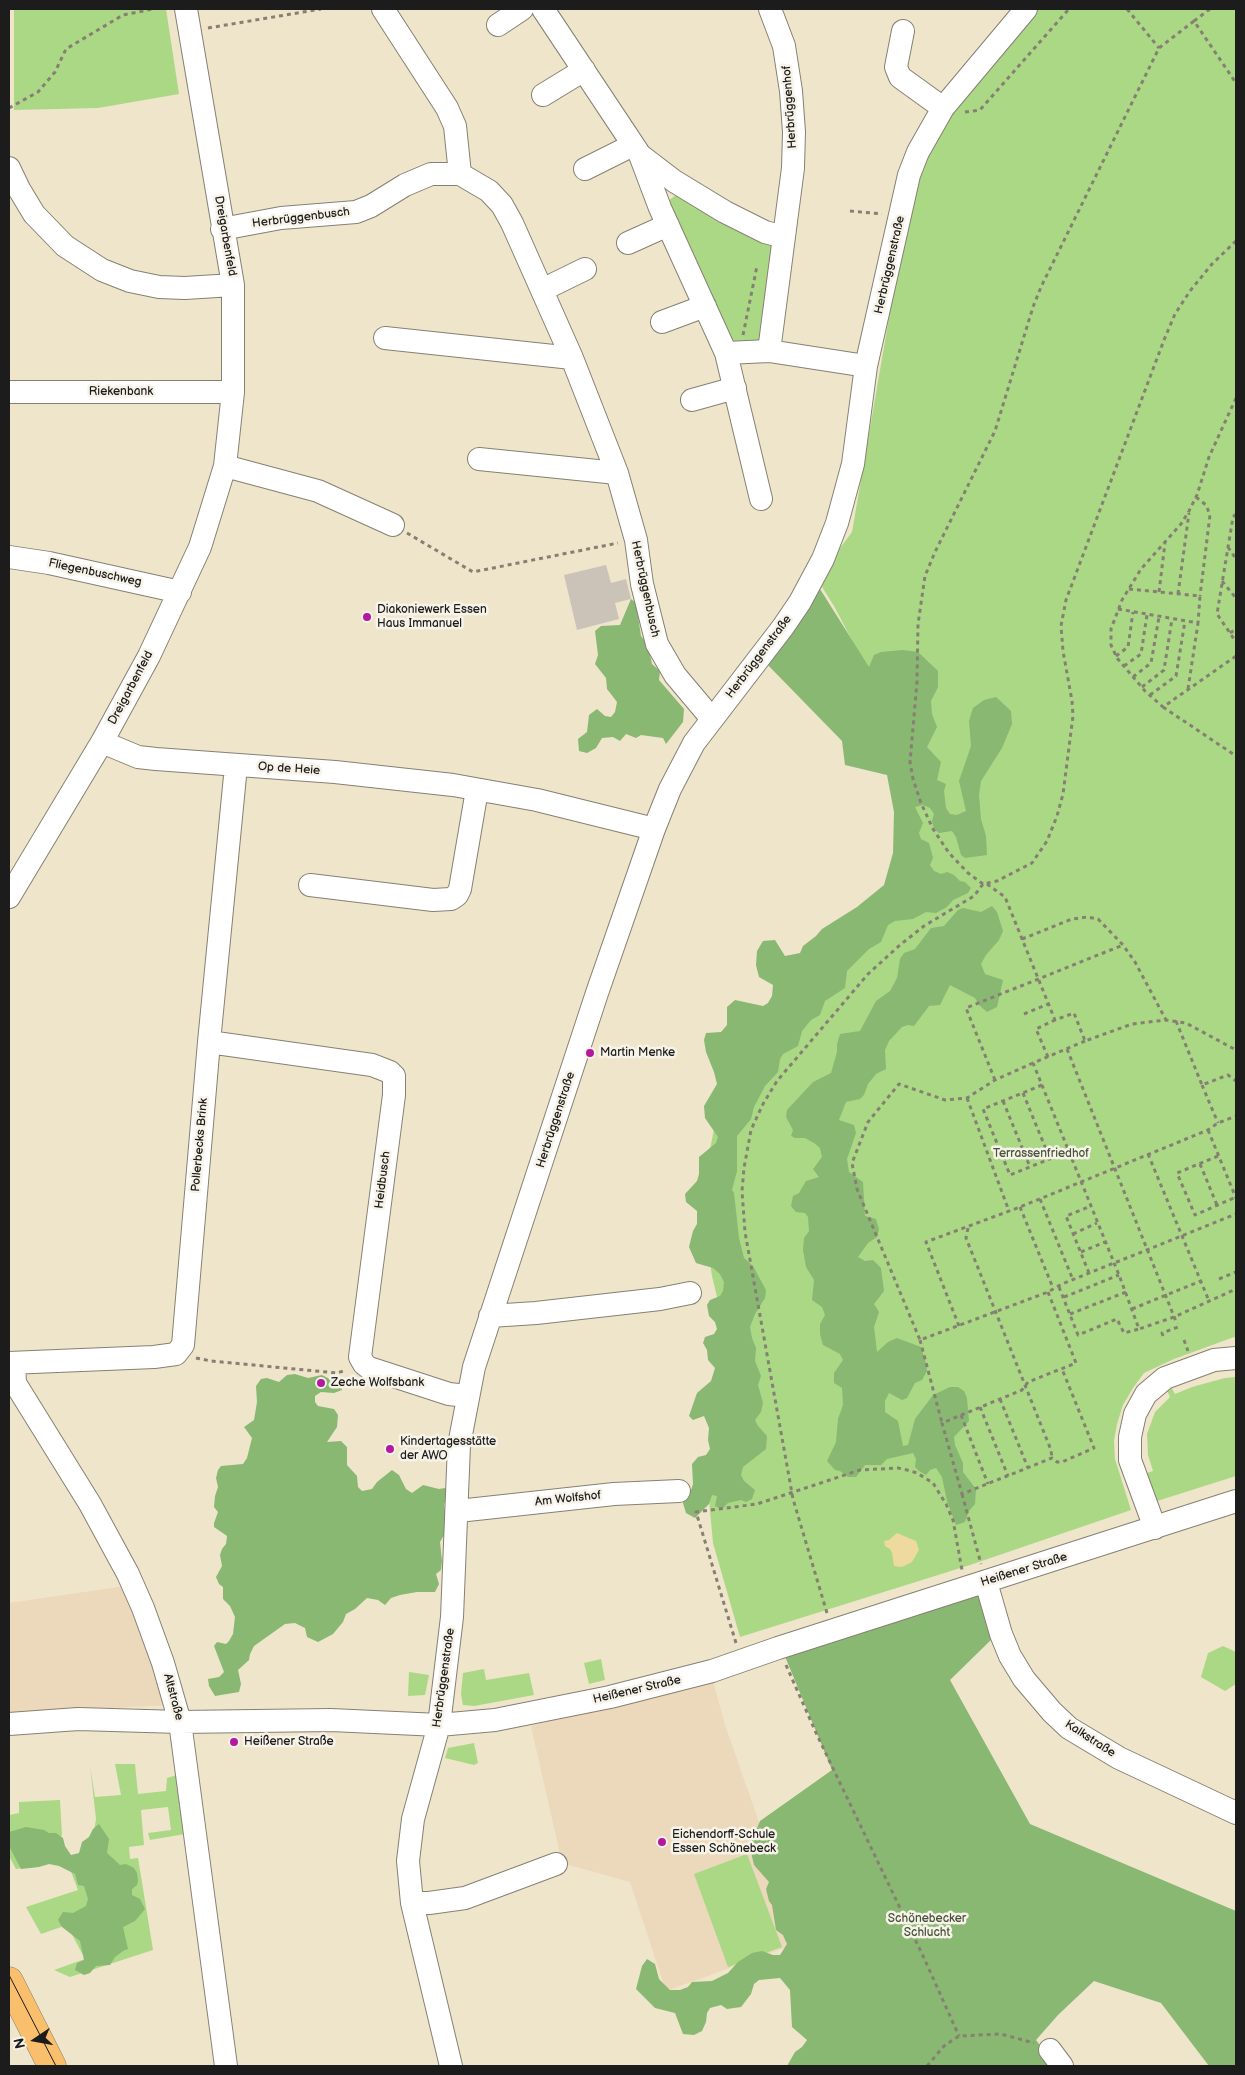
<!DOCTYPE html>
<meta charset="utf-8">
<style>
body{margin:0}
#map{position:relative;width:1245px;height:2075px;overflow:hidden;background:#efe5ca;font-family:"Balsamiq Sans",sans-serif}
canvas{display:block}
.frame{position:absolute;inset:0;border:10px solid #1c1c1c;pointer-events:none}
.north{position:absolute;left:10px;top:2015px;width:50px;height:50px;-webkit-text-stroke:4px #f7f3e8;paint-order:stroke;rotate:258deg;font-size:14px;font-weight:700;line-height:20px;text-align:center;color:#1c1c1c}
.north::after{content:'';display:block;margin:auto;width:18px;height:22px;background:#1c1c1c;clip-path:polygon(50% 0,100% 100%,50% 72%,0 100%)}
</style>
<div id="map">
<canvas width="1245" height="2075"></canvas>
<div class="frame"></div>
<div class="north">N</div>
</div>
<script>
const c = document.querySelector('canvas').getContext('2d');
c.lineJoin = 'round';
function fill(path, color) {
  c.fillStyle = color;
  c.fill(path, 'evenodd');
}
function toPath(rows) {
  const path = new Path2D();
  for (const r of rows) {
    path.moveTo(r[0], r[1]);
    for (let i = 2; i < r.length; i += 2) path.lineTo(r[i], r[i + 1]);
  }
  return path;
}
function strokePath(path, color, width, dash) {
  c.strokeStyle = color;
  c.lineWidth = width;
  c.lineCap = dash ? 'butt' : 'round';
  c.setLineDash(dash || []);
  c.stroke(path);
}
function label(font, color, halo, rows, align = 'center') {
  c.font = font + ' "Balsamiq Sans",sans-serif';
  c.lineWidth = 5;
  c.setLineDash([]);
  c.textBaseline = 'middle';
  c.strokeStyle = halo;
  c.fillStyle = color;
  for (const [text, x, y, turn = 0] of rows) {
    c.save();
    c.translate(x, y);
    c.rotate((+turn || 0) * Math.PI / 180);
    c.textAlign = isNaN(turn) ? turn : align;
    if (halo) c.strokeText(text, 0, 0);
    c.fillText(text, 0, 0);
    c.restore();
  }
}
fill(toPath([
 [132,1585,170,1705,9,1713,9,1603],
 [712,1677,725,1725,801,1942,666,1991,630,1882,562,1863,531,1726]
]), '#ecd8ba');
fill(toPath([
 [606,565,611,583,626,579,631,599,615,603,619,619,577,630,564,575]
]), '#cbc3b8');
fill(toPath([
 [14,9,166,9,179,94,98,108,14,110],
 [1030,9,1236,9,1236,1339,1234,1337,1174,1359,1144,1373,1133,1388,1123,1405,1117,1424,1114,1441,1115,1459,1131,1510,970,1565,740,1637,713,1543,708,1489,727,1338,712,1276,705,1225,709,1155,727,1061,817,980,917,882,899,730,834,606,817,579,852,532,917,156],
 [676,195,774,245,760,339,753,343,742,344,728,341,668,201],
 [1236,1377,1236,1476,1154,1502,1141,1475,1153,1471,1148,1455,1147,1434,1155,1412,1170,1397,1165,1386,1169,1383,1175,1394,1192,1387,1225,1378],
 [1223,1646,1236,1652,1236,1684,1225,1691,1201,1677,1208,1653],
 [601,1659,605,1680,589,1684,584,1663],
 [484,1669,486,1680,529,1673,534,1695,474,1706,463,1705,461,1694,463,1673],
 [409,1672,429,1675,425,1695,408,1696],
 [474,1743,478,1763,474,1765,445,1758,448,1748],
 [115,1764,135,1764,138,1794,166,1791,167,1778,177,1775,185,1834,150,1840,148,1833,171,1830,168,1807,141,1810,144,1845,129,1847,130,1859,138,1858,153,1950,70,1977,54,1970,85,1959,67,1925,41,1934,26,1907,78,1890,67,1861,16,1869,9,1856,9,1815,19,1813,19,1802,60,1800,62,1835,60,1838,65,1856,81,1856,93,1837,96,1819,90,1766,95,1797,121,1795],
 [747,1854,782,1947,728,1967,694,1874]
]), '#abd885');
fill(toPath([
 [815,581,869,667,874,655,881,652,903,650,918,652,938,671,938,687,931,701,932,714,937,727,927,747,941,762,937,780,946,784,944,791,946,808,950,814,957,815,966,811,959,781,971,746,969,721,973,708,984,700,996,697,1011,711,1012,724,1002,748,981,781,979,795,981,819,986,836,987,855,965,858,961,855,956,837,952,831,939,833,934,829,932,821,934,814,930,808,923,805,915,807,923,823,919,833,921,839,929,843,931,850,933,858,930,865,934,871,941,874,947,872,954,875,960,881,965,882,971,888,968,893,953,900,947,907,936,913,926,912,913,919,895,921,888,925,881,942,869,949,847,971,845,988,825,1001,820,1015,811,1020,802,1031,798,1046,783,1054,780,1059,778,1072,765,1086,754,1107,751,1119,737,1136,737,1171,732,1190,734,1193,739,1238,744,1258,753,1266,766,1290,765,1298,755,1314,750,1327,752,1338,756,1348,755,1361,761,1376,758,1385,763,1403,761,1412,755,1420,758,1426,767,1436,766,1449,743,1467,741,1475,744,1481,755,1490,752,1499,746,1502,741,1500,728,1503,722,1509,715,1506,717,1496,712,1495,709,1504,695,1518,686,1513,683,1503,685,1495,691,1490,693,1484,692,1464,698,1457,706,1455,710,1449,708,1440,709,1428,704,1416,693,1420,689,1416,697,1393,711,1381,715,1368,708,1360,707,1350,703,1343,705,1337,714,1334,717,1329,715,1322,709,1316,707,1305,710,1300,720,1296,723,1291,724,1282,720,1274,713,1268,696,1263,689,1247,693,1231,697,1224,697,1211,686,1202,685,1194,697,1181,699,1174,699,1157,716,1143,718,1137,705,1118,704,1106,717,1084,714,1072,706,1052,704,1040,706,1033,721,1032,727,1025,727,1007,735,1000,763,1006,768,1003,772,996,773,985,759,977,756,965,757,951,763,941,775,940,785,956,800,953,803,946,816,936,822,929,857,907,884,885,893,853,894,812,887,775,845,765,842,741,763,660],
 [631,599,636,603,641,636,648,645,652,664,660,671,659,680,684,709,683,722,666,744,663,738,641,735,636,738,626,734,620,741,613,737,602,738,596,748,587,753,579,751,578,739,587,732,589,715,597,709,605,716,611,717,615,712,617,702,607,689,606,678,595,664,598,655,595,631,601,626,620,625],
 [992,906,997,912,1003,931,999,940,986,955,981,964,985,974,1003,980,997,1007,987,1012,979,1005,975,998,950,985,940,1005,929,1006,914,1026,908,1025,902,1027,889,1041,885,1050,886,1069,876,1074,868,1084,864,1095,860,1099,846,1102,839,1120,854,1125,856,1133,847,1159,849,1172,863,1182,865,1216,876,1219,879,1229,877,1237,868,1243,858,1257,865,1261,873,1260,881,1268,884,1291,874,1304,879,1312,874,1327,877,1352,888,1342,897,1338,921,1347,925,1360,927,1371,922,1380,915,1383,907,1398,902,1400,889,1393,885,1401,885,1412,898,1421,903,1446,908,1445,915,1419,933,1395,950,1387,958,1387,964,1391,967,1398,969,1421,954,1437,955,1445,963,1463,963,1472,976,1489,975,1504,969,1511,965,1522,956,1525,947,1501,942,1477,936,1468,930,1470,926,1475,919,1471,915,1467,916,1459,913,1453,887,1459,881,1465,865,1465,856,1477,848,1477,840,1471,835,1470,827,1461,836,1442,838,1419,843,1405,842,1388,834,1383,834,1373,843,1360,840,1354,823,1345,820,1334,820,1324,825,1315,822,1307,812,1300,814,1280,806,1267,803,1250,804,1238,809,1231,808,1217,805,1213,796,1212,791,1206,793,1196,799,1193,806,1181,819,1177,813,1169,822,1157,820,1148,814,1143,805,1138,795,1138,791,1136,793,1130,786,1117,787,1110,813,1082,831,1073,837,1052,837,1044,840,1034,860,1031,876,1001,890,991,897,978,900,959,904,953,915,949,931,928,944,926,958,910,963,908,981,912],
 [295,1374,308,1378,322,1375,341,1385,342,1390,334,1393,321,1392,315,1396,315,1402,318,1406,334,1409,338,1415,337,1427,327,1442,341,1441,347,1447,347,1465,357,1476,358,1487,362,1491,372,1489,377,1482,392,1470,399,1475,406,1489,412,1493,423,1485,439,1489,445,1488,448,1492,444,1505,446,1519,444,1535,440,1542,442,1561,441,1570,436,1574,439,1584,435,1592,417,1592,400,1595,391,1598,385,1605,378,1600,367,1598,355,1609,346,1614,343,1622,333,1634,318,1642,307,1637,305,1628,295,1623,285,1624,254,1646,250,1654,249,1660,238,1670,241,1684,239,1692,215,1696,209,1686,208,1679,219,1677,224,1672,214,1646,217,1642,226,1644,229,1641,233,1634,235,1617,230,1606,223,1599,223,1587,219,1584,216,1577,222,1566,220,1555,222,1549,226,1544,227,1536,214,1527,214,1523,218,1512,214,1507,215,1496,218,1487,216,1478,218,1470,221,1466,243,1464,247,1458,252,1438,244,1427,254,1420,257,1402,256,1386,261,1379,267,1378,279,1382,287,1375],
 [977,1587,994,1637,950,1680,1030,1824,1236,1911,1236,2066,1209,2066,1161,2003,1094,1981,1058,2015,1036,2040,1056,2066,787,2066,795,2052,802,2047,807,2040,792,2027,790,1990,780,1978,759,1980,754,1984,751,1994,741,2007,727,2009,721,2005,710,2008,707,2013,706,2022,702,2031,694,2035,683,2034,675,2013,655,2008,636,1989,642,1966,647,1959,655,1964,659,1979,670,1990,680,1990,688,1987,692,1982,712,1981,728,1973,738,1962,752,1953,762,1951,773,1955,780,1955,787,1944,783,1935,776,1930,772,1905,769,1901,766,1889,769,1882,754,1865,751,1852,751,1843,760,1821,832,1770,784,1654],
 [99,1824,109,1839,107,1853,120,1865,126,1864,134,1868,137,1873,138,1881,137,1885,132,1889,132,1895,140,1899,145,1909,135,1921,123,1927,128,1949,123,1951,115,1957,110,1965,96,1966,90,1973,84,1975,75,1970,77,1963,84,1960,80,1941,62,1927,58,1920,63,1912,73,1913,86,1906,88,1899,84,1886,78,1885,75,1874,59,1866,49,1864,39,1867,21,1869,9,1846,9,1832,26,1827,44,1830,49,1833,56,1833,63,1838,65,1846,71,1855,79,1853,82,1842,89,1837,93,1829]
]), '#88b872');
fill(toPath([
 [897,1533,916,1541,919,1550,912,1562,902,1567,894,1566,892,1553,890,1549,885,1546,884,1541,889,1540]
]), '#eeda9e');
const minor = toPath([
 [383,9,447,108,455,126,460,174],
 [543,9,640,155,660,208,726,353,761,499],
 [770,9,784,46,791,91,794,132,793,168,769,351,866,366],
 [498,25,522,9],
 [903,31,896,67,900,77,943,108],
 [543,95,584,70],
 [640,155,674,181,725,212,765,232,784,237],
 [9,168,19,189,34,214,65,246,102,270,130,281,159,287,185,288,233,285],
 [585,169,633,145],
 [222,229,281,218,356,212,371,206,405,185,431,174,460,174,489,191,502,205,512,223,572,358,617,473,636,540,642,584,657,644,675,675,712,719],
 [628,243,668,225],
 [542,290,585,269],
 [662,322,705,306],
 [385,338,572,358],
 [726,353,769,351],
 [9,392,233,392],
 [692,400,735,388],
 [479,459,617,473],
 [225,466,318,491,393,525],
 [9,557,49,563,180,592],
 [102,742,138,757,156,759,335,772,453,785,537,800,654,829],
 [310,885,433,900,451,899,457,895,460,889,477,790],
 [9,897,102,742,149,656,200,547,225,466,233,392,233,285,186,9],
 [209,1042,372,1065,390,1072,394,1076,394,1095,360,1357,364,1364,369,1368,449,1394,467,1396],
 [490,1316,536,1313,660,1299,690,1293],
 [9,1363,154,1357,176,1354,183,1345,209,1042,236,766],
 [14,1363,15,1383,90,1504,128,1574,143,1608,163,1663,180,1722,226,2066],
 [458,1511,614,1494,679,1491],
 [1155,1528,1130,1460,1130,1437,1135,1414,1146,1394,1165,1378,1214,1360,1236,1358],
 [986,1582,1001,1634,1010,1656,1024,1679,1052,1712,1069,1728,1119,1758,1236,1813],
 [9,1724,78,1719,180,1722,331,1720,439,1725,495,1720,610,1697,712,1671,778,1648,1236,1501],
 [412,1903,429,1903,465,1898,556,1864],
 [1050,2050,1062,2066],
 [451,2066,412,1903,408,1861,413,1819,439,1725,452,1617,459,1445,474,1367,597,993,654,829,670,789,694,743,783,627,800,602,823,559,837,523,853,464,866,366,909,175,918,152,943,108,1026,9]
]);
const major = toPath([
 [9,1981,52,2066]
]);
strokePath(minor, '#868073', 24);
strokePath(major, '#868073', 29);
strokePath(toPath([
 [1127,9,1159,48],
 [1194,21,1210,9],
 [208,28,321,9],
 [9,108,38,92,55,72,66,49,123,15,153,9],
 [965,112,980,110,1069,9],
 [850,211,882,214],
 [743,335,757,266],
 [1236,398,1209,457,1197,495,1189,511,1181,524,1141,569,1122,600,1111,629,1111,645,1117,658,1145,691,1163,707,1236,656],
 [1196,497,1206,505,1210,515,1200,596],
 [1236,514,1233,517,1217,614,1236,642],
 [407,533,473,572,618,543],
 [1228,547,1236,559],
 [1222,581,1236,598],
 [1129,589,1200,596,1198,623],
 [1159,592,1165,543],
 [1178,594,1189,513],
 [1118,609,1198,623,1188,689],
 [1230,633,1236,629],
 [1116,656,1128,647,1133,612],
 [1124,666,1141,654,1147,615],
 [1133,677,1151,663,1159,617],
 [1142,687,1164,670,1172,619],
 [1150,695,1176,676,1185,621],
 [1163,707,1236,756],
 [983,884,968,873,949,853,933,829,921,803,913,779,910,762,917,682,918,624,925,576,935,552,995,431,1033,307,1041,287,1159,48,1194,21,1236,83],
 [987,884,1005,897,1055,1020,1074,1013,1085,1041,1132,1024,1166,1020,1186,1023,1236,1050],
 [1022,939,1072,919,1087,917,1098,919,1123,945,1135,962,1166,1020],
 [1024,1014,1048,1004],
 [1176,1021,1202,1085,1228,1075,1236,1081],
 [1085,1041,1033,1063,1119,1275,1139,1329,1174,1317,1236,1289],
 [1067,1049,1177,1324],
 [1048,1057,1036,1029,1055,1020],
 [1033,1063,995,1080,967,1098,945,1100,899,1084,868,1122,852,1163,857,1189,920,1340,1048,1292,1062,1284,1236,1214],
 [995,1080,966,1008,1123,945],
 [1042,1085,983,1109,1010,1175,1069,1151],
 [1202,1085,1218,1123],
 [1023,1093,1050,1159],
 [967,1098,1009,1211],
 [1003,1101,1030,1167],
 [1208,1130,1236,1198],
 [1148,1154,1209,1301],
 [1218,1156,1177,1173,1195,1215,1236,1197],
 [1200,1164,1217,1205],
 [1040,1199,1073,1280],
 [1020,1207,1053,1288],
 [968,1228,966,1238,1051,1450,1052,1458],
 [1073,1234,1097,1223],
 [1081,1252,1105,1242],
 [1089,1273,1066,1216,1091,1206],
 [1219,1279,1236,1272],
 [1059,1287,1078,1335,1117,1319,1124,1333,1139,1329],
 [1048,1292,1076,1363,1028,1382,1022,1390,942,1423,962,1494,1052,1458,1057,1462,1062,1462,1094,1448,1062,1369],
 [1064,1297,1119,1275],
 [1132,1309,1201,1281],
 [1070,1314,1126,1292],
 [959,1326,926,1242,1020,1207,1208,1130,1218,1123,1236,1116],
 [1163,1336,1162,1333,1178,1327],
 [920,1340,942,1423],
 [1184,1340,1188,1351],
 [196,1358,211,1361,337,1373,346,1370],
 [1000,1399,1028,1468],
 [980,1407,1008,1476],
 [961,1415,988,1484],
 [962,1494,981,1564],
 [827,1613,793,1499,745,1232,742,1191,744,1168,751,1130,763,1104,777,1081,868,974,900,945,924,926,974,896,983,884,997,881,1032,863,1047,841,1057,816,1063,794,1073,716,1072,701,1063,651,1061,626,1066,600,1164,340,1175,314,1190,291,1212,264,1236,241],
 [736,1643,696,1512,757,1504,860,1470,898,1468,907,1470,917,1473,933,1483,946,1504,953,1520,962,1570],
 [786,1665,817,1735,924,1958,959,2036],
 [927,2066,944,2046,959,2036,1001,2034,1034,2043]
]), '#868073', 3, [4, 4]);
strokePath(minor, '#fff', 22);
strokePath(major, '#f9bf6d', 28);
strokePath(toPath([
 [9,1975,56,2066]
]), '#1c1c1c', 1);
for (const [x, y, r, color] of [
 [367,617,5,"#b5179e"],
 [590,1053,5,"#b5179e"],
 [321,1383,5,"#b5179e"],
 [390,1449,5,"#b5179e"],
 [234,1742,5,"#b5179e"],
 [662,1842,5,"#b5179e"]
]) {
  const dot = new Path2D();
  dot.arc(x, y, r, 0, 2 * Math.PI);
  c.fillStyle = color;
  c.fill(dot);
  strokePath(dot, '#f7f3e8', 2);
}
label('12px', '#1c1c1c', '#f7f3e8', [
 ["Herbrüggenhof",790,107,-94],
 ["Herbrüggenbusch",301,218,-7],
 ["Dreigarbenfeld",225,236,80],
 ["Herbrüggenstraße",890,265,-77],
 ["Riekenbank",121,392],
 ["Fliegenbuschweg",95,573,12],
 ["Herbrüggenbusch",645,589,78],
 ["Herbrüggenstraße",759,657,-53],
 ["Dreigarbenfeld",131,688,-62],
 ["Op de Heie",289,769,4],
 ["Herbrüggenstraße",556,1120,-72],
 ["Pollerbecks Brink",200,1145,-85],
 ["Heidbusch",383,1180,-83],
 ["Am Wolfshof",568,1499,-6],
 ["Heißener Straße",1024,1570,-17],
 ["Herbrüggenstraße",444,1678,-82],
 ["Heißener Straße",637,1690,-13],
 ["Altstraße",173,1697,75],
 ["Kalkstraße",1090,1739,33]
]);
label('12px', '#1c1c1c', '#f7f3e8', [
 ["Diakoniewerk Essen",377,610],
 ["Haus Immanuel",377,624],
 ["Martin Menke",600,1053],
 ["Zeche Wolfsbank",331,1383],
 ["Kindertagesstätte",400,1442],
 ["der AWO",400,1456],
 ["Heißener Straße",244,1742],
 ["Eichendorff-Schule",672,1835],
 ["Essen Schönebeck",672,1849]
], 'left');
label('12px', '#47543c', '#f7f3e8', [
 ["Terrassenfriedhof",1041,1154],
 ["Schönebecker",927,1919],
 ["Schlucht",927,1933]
]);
</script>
